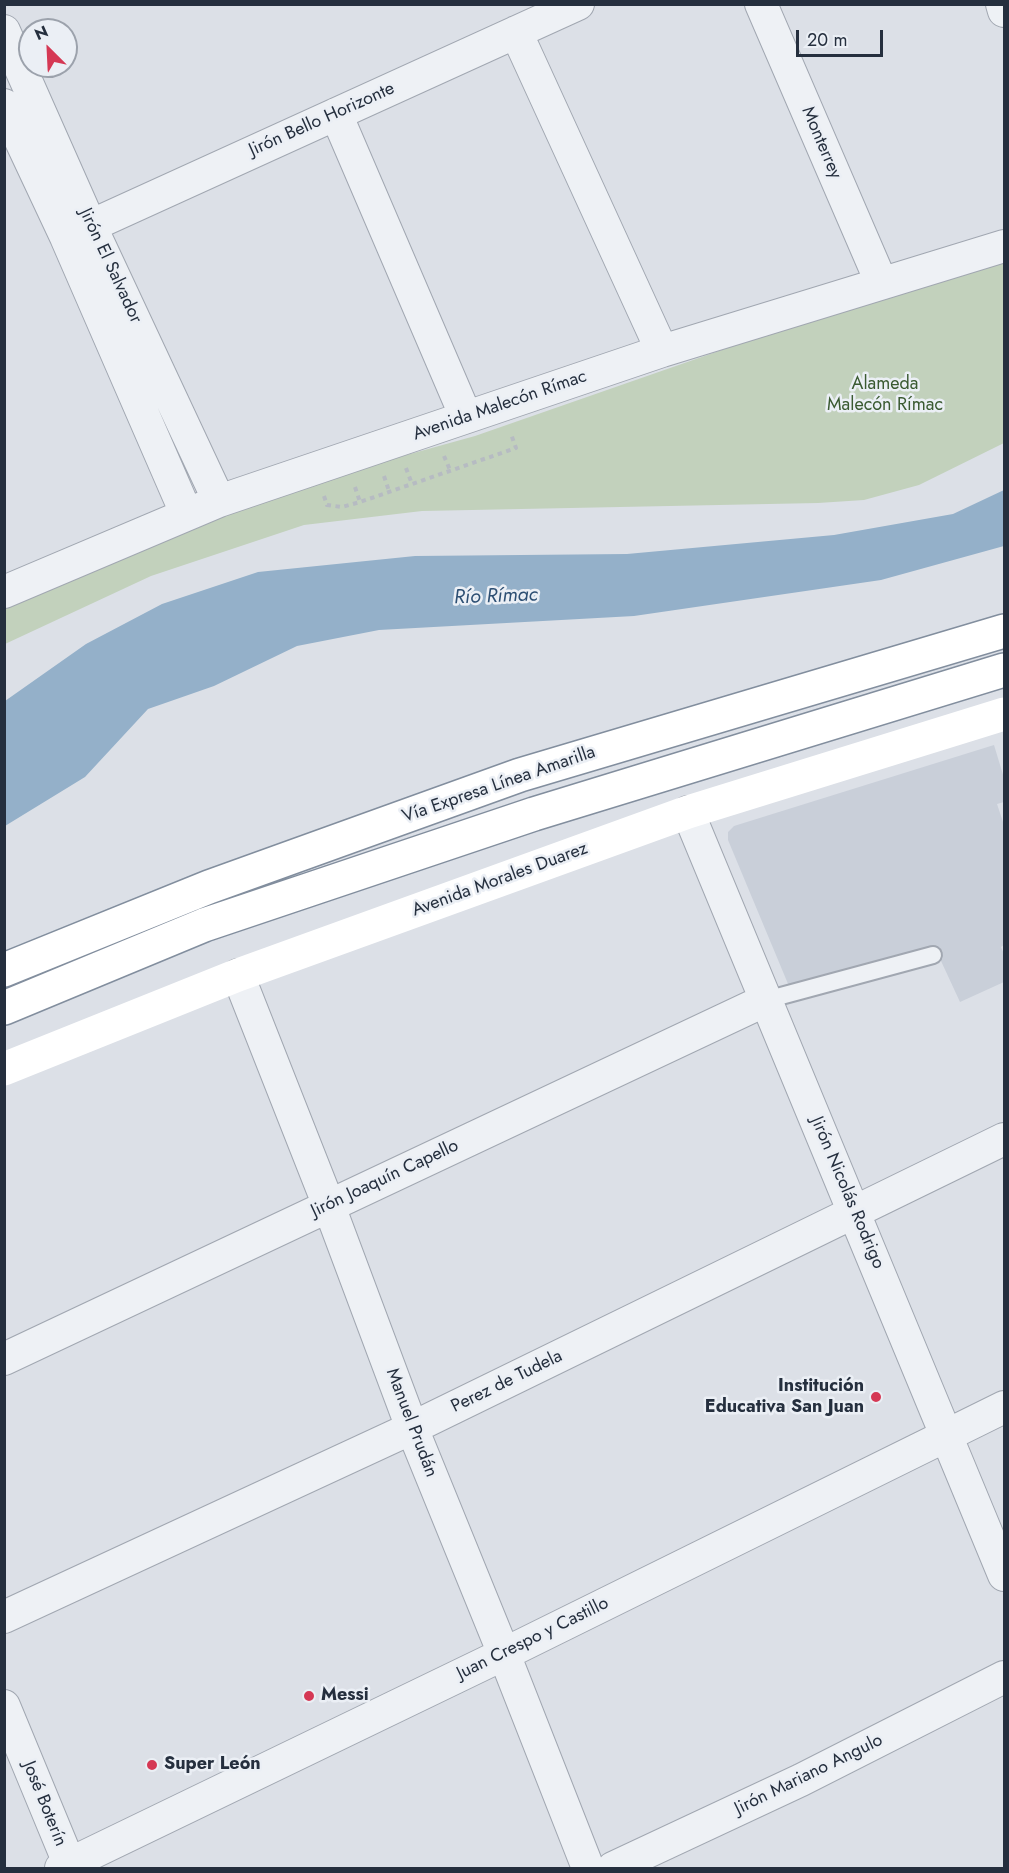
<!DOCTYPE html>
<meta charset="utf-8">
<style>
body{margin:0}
#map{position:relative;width:1009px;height:1873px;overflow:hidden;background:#dce0e7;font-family:Jost,sans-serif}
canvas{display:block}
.frame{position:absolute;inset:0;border:6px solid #252f3e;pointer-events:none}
.north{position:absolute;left:18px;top:18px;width:60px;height:60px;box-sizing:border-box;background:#ebeff5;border:2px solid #9ca2ac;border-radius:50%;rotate:336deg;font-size:16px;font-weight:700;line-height:24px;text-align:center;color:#252f3e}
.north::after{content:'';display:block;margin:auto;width:21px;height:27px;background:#d53854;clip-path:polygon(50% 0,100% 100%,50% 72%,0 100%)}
.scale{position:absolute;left:796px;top:30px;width:87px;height:27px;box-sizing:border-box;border:3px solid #252f3e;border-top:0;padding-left:8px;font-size:18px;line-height:21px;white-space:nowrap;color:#252f3e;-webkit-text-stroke:4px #ebeff5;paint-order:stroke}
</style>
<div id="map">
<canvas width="1009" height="1873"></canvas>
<div class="frame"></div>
<div class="north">N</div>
<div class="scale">20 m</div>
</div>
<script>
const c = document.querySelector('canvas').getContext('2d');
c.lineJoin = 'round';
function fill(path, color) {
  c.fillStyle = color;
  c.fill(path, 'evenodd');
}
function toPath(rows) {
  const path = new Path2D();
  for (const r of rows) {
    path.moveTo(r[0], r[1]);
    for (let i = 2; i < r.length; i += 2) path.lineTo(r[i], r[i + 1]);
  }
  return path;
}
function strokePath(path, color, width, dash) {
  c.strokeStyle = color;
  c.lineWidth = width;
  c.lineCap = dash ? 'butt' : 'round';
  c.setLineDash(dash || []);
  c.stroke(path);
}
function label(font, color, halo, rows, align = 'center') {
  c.font = font + ' Jost,sans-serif';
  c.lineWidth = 5;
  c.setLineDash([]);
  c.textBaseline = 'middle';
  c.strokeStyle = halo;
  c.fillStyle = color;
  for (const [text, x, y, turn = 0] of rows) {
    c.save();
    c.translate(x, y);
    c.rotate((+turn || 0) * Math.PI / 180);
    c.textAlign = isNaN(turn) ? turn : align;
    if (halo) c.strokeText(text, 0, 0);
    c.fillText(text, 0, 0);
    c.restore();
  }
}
fill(toPath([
 [994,745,1004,778,1004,802,997,804,1004,825,1004,945,1001,947,1004,954,1004,982,960,1002,935,948,791,991,728,840,728,832,734,826]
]), '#c9cfd9');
fill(toPath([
 [1004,260,1004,443,919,485,864,500,818,503,422,511,304,525,151,576,5,644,4,604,262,495,475,436,825,314]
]), '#c2d1bc');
fill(toPath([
 [1004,490,1004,546,881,580,634,616,379,630,297,646,214,686,148,709,85,777,5,826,5,701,86,644,162,604,258,572,415,556,627,554,834,535,953,514]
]), '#94b0c9');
const lane = toPath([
 [766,1000,933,955]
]);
const street = toPath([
 [761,4,881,282],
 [1002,4,1004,11],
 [4,31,90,225,219,501],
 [516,32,662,351],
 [4,105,66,237,186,513],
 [336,114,466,417],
 [66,237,578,4],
 [4,592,219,501,662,351,1004,246],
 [688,812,1004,1575],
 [238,975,329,1206,412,1428,504,1654,588,1868],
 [4,1359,766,1000],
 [4,1617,412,1428,1004,1139],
 [4,1706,71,1868],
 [61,1868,504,1654,1004,1407],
 [613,1868,801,1780,1004,1677]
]);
const highway = toPath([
 [4,970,209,887,520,775,1004,631],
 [4,1008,204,925,534,814,1004,670]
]);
strokePath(lane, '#a1a7b1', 20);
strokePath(street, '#a1a7b1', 34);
strokePath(highway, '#828e9e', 36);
strokePath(toPath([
 [444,456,450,470],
 [406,468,412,484],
 [384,476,389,491],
 [355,487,360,502],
 [324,496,327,505,342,507,360,502,516,448,511,434]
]), '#b6bbc2', 4, [4.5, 4.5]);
strokePath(lane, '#eef1f5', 16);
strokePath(street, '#eef1f5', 32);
strokePath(toPath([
 [4,1069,238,975,688,812,1004,714]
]), '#fff', 33);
strokePath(highway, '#fff', 33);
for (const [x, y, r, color] of [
 [876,1397,6,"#d53854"],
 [309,1696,6,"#d53854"],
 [152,1765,6,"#d53854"]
]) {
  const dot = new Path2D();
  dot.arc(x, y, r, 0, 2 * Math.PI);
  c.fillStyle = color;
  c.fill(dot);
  strokePath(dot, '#ebeff5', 2);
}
label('18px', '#252f3e', '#ebeff5', [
 ["Jirón Bello Horizonte",322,120,-24],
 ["Monterrey",821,143,67],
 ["Jirón El Salvador",110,266,65],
 ["Avenida Malecón Rímac",500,406,-19],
 ["Vía Expresa Línea Amarilla",499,785,-19],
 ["Avenida Morales Duarez",500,880,-20],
 ["Jirón Joaquín Capello",385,1179,-25],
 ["Jirón Nicolás Rodrigo",847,1193,67],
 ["Perez de Tudela",507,1382,-26],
 ["Manuel Prudán",411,1423,69],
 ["Juan Crespo y Castillo",533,1639,-26],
 ["Jirón Mariano Angulo",809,1775,-26],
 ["José Boterín",44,1804,68]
]);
label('18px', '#3a5a31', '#ebeff5', [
 ["Alameda",885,385],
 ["Malecón Rímac",885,406]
]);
label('bold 18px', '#252f3e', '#ebeff5', [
 ["Institución",864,1387,"right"],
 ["Educativa San Juan",864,1408,"right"],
 ["Messi",321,1696],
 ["Super León",164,1765]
], 'left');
label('italic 20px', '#2d4f73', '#ebeff5', [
 ["Río Rímac",496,597,-2]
]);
</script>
